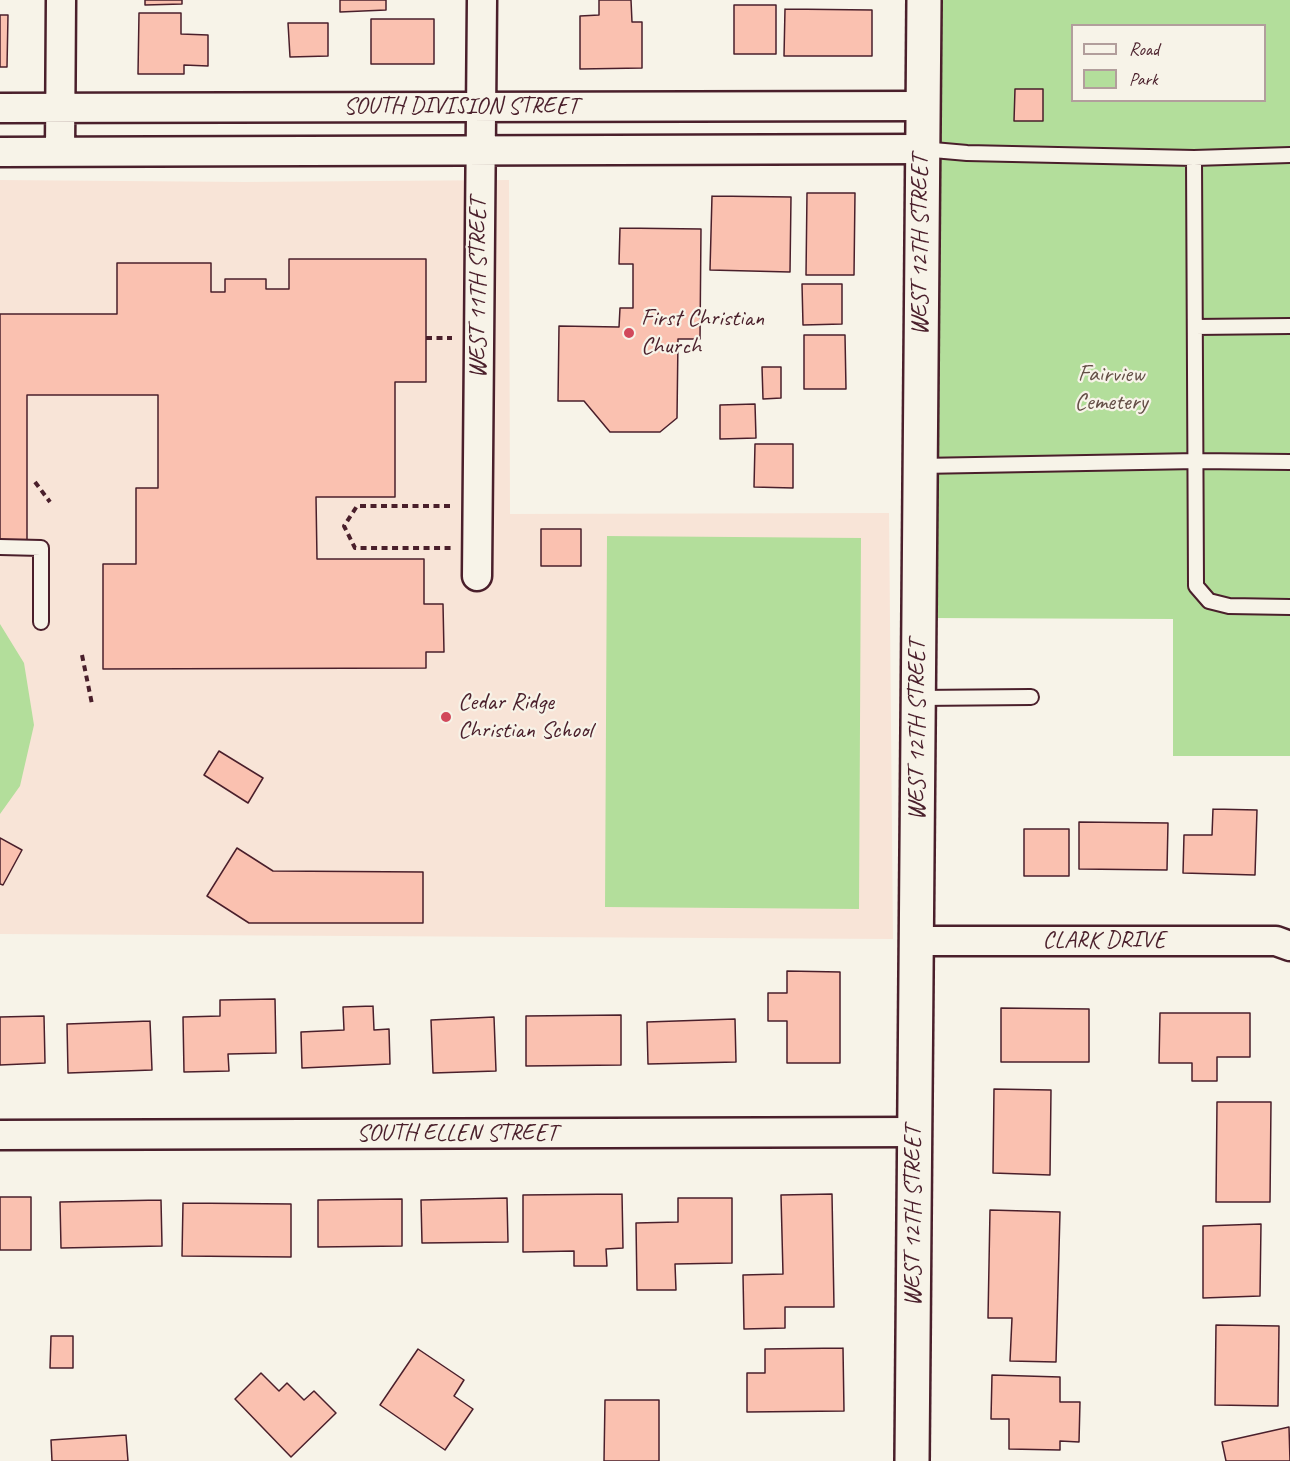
<!DOCTYPE html>
<style>
body{margin:0}
#map{position:relative;width:1290px;height:1461px;overflow:hidden;background:#f7f3e8;font-family:Caveat,sans-serif}
canvas{display:block}
.legend{position:absolute;left:1071px;top:24px;width:195px;height:78px;box-sizing:border-box;background:#f7f3e8;border:2px solid #b29e9c;margin:0;padding:8px 10px;list-style:none;font-size:18px;color:#4a1f2b}
.legend li{display:flex;align-items:center;gap:12px;height:30px}
.legend b{width:30px;border:2px solid #b29e9c}
</style>
<div id="map">
<canvas width="1290" height="1461"></canvas>
<ul class="legend">
<li><b style="height:8px;background:#f7f3e8"></b>Road</li>
<li><b style="height:16px;background:#b3de9b"></b>Park</li>
</ul>
</div>
<script>
const c = document.querySelector('canvas').getContext('2d');
c.lineJoin = 'round';
function fill(path, color) {
  c.fillStyle = color;
  c.fill(path, 'evenodd');
}
function toPath(rows) {
  const path = new Path2D();
  for (const r of rows) {
    path.moveTo(r[0], r[1]);
    for (let i = 2; i < r.length; i += 2) path.lineTo(r[i], r[i + 1]);
  }
  return path;
}
function strokePath(path, color, width, dash) {
  c.strokeStyle = color;
  c.lineWidth = width;
  c.lineCap = dash ? 'butt' : 'round';
  c.setLineDash(dash || []);
  c.stroke(path);
}
function label(font, color, halo, rows, align = 'center') {
  c.font = font + ' Caveat,sans-serif';
  c.lineWidth = 4.5;
  c.setLineDash([]);
  c.textBaseline = 'middle';
  c.strokeStyle = halo;
  c.fillStyle = color;
  for (const [text, x, y, turn = 0] of rows) {
    c.save();
    c.translate(x, y);
    c.rotate((+turn || 0) * Math.PI / 180);
    c.textAlign = isNaN(turn) ? turn : align;
    if (halo) c.strokeText(text, 0, 0);
    c.fillText(text, 0, 0);
    c.restore();
  }
}
fill(toPath([
 [0,180,245,182,509,180,510,514,889,513,893,939,0,934]
]), '#f8e4d7');
fill(toPath([
 [932,0,1290,0,1290,756,1173,756,1173,619,931,618],
 [1072,26,1264,26,1264,100,1072,100],
 [607,536,861,538,859,909,605,907],
 [0,624,24,663,34,725,20,786,0,814]
]), '#b3de9b');
const building = toPath([
 [145,0,182,0,182,4,145,5,145,0],
 [340,0,386,0,386,10,340,12,340,0],
 [599,0,631,0,632,22,642,22,642,68,580,69,580,16,599,15,599,0],
 [734,5,776,5,776,54,734,54,734,5],
 [785,9,872,10,872,56,784,56,785,9],
 [139,13,181,13,181,34,208,35,208,66,184,65,184,74,138,74,139,13],
 [0,15,8,15,7,67,0,67,0,15],
 [371,19,434,19,434,64,371,64,371,19],
 [288,23,328,23,328,56,290,57,288,23],
 [1015,89,1043,89,1043,121,1014,121,1015,89],
 [807,193,855,193,854,275,806,275,807,193],
 [712,196,791,197,790,272,710,270,712,196],
 [620,228,701,229,700,339,678,339,677,418,660,432,610,432,584,401,558,401,559,326,619,327,620,308,633,308,633,264,619,264,620,228],
 [289,259,426,259,426,382,395,382,395,497,316,497,317,559,424,559,424,604,443,604,444,652,426,652,426,668,103,669,103,564,136,564,136,488,158,488,158,395,27,395,27,540,0,540,0,314,117,314,117,263,211,263,211,292,225,292,225,279,266,279,266,289,289,289,289,259],
 [802,284,842,284,842,324,803,325,802,284],
 [804,335,845,335,846,389,804,389,804,335],
 [762,367,781,367,781,398,763,399,762,367],
 [755,404,756,438,720,439,720,405,755,404],
 [755,444,793,444,793,488,754,487,755,444],
 [541,529,581,529,581,566,541,566,541,529],
 [219,751,263,778,248,803,204,775,219,751],
 [1213,809,1257,810,1255,875,1183,873,1184,835,1212,835,1213,809],
 [1079,822,1168,823,1167,870,1079,869,1079,822],
 [1024,829,1069,829,1069,876,1024,876,1024,829],
 [0,838,22,850,3,885,0,884,0,838],
 [237,848,273,871,423,872,423,923,249,923,207,896,237,848],
 [787,971,840,972,840,1063,787,1063,787,1021,768,1021,768,993,787,993,787,971],
 [275,999,276,1053,228,1054,229,1071,184,1072,183,1017,220,1016,220,1000,275,999],
 [373,1006,374,1030,389,1029,390,1064,302,1068,301,1032,344,1030,343,1007,373,1006],
 [1001,1008,1089,1009,1089,1062,1001,1062,1001,1008],
 [1160,1013,1250,1013,1250,1057,1217,1057,1217,1081,1192,1081,1192,1063,1159,1063,1160,1013],
 [621,1015,621,1065,526,1066,526,1016,621,1015],
 [44,1016,45,1063,0,1065,0,1017,44,1016],
 [494,1017,496,1071,433,1073,431,1020,494,1017],
 [735,1019,736,1062,648,1064,647,1022,735,1019],
 [150,1021,152,1070,68,1073,67,1024,150,1021],
 [994,1089,1051,1090,1050,1175,993,1173,994,1089],
 [1217,1102,1271,1102,1270,1202,1216,1202,1217,1102],
 [622,1194,623,1248,606,1249,607,1266,574,1266,574,1251,523,1252,523,1195,622,1194],
 [832,1194,834,1307,785,1307,785,1328,744,1329,743,1275,783,1274,781,1195,832,1194],
 [0,1197,31,1197,31,1250,0,1250,0,1197],
 [507,1198,508,1242,422,1243,421,1200,507,1198],
 [678,1198,732,1198,732,1263,675,1264,676,1290,637,1290,636,1223,678,1222,678,1198],
 [402,1199,402,1246,318,1247,318,1200,402,1199],
 [161,1200,162,1246,61,1248,60,1202,161,1200],
 [183,1203,291,1204,291,1257,182,1256,183,1203],
 [990,1210,1060,1212,1056,1362,1010,1361,1012,1318,988,1318,990,1210],
 [1261,1224,1260,1296,1203,1298,1203,1226,1261,1224],
 [1216,1325,1279,1326,1278,1406,1215,1405,1216,1325],
 [51,1336,73,1336,73,1368,50,1368,51,1336],
 [843,1348,844,1411,747,1412,747,1373,765,1373,765,1349,843,1348],
 [418,1349,464,1380,454,1396,473,1409,445,1450,380,1405,418,1349],
 [261,1373,279,1391,287,1383,304,1400,314,1391,336,1413,291,1457,235,1399,261,1373],
 [992,1375,1060,1377,1060,1402,1080,1402,1079,1442,1060,1441,1060,1450,1009,1449,1009,1419,991,1419,992,1375],
 [605,1400,659,1400,659,1461,604,1461,605,1400],
 [1289,1427,1290,1461,1226,1461,1222,1442,1289,1427],
 [126,1435,128,1461,52,1461,51,1440,126,1435]
]);
fill(building, '#fac1b0');
strokePath(building, '#4a1f2b', 1.5);
const lane = toPath([
 [922,149,967,153,1194,158,1290,155],
 [1194,158,1196,586,1209,601,1229,606,1290,607],
 [1195,327,1290,326],
 [920,466,1197,461,1290,462],
 [0,547,41,548,41,622],
 [918,698,1031,697]
]);
const street = toPath([
 [0,108,922,106],
 [0,152,922,149],
 [60,152,61,0],
 [477,576,482,0],
 [917,941,1276,941,1290,946],
 [0,1135,914,1132]
]);
const secondary = toPath([
 [912,1461,924,0]
]);
strokePath(lane, '#4a1f2b', 18);
strokePath(street, '#4a1f2b', 33);
strokePath(secondary, '#4a1f2b', 38);
strokePath(toPath([
 [426,338,452,338],
 [35,482,50,502],
 [450,506,357,506,344,526,355,548,452,548],
 [82,655,92,704]
]), '#4a1f2b', 4, [6, 4.5]);
strokePath(lane, '#f7f3e8', 14);
strokePath(street, '#f7f3e8', 28);
strokePath(secondary, '#f7f3e8', 33);
for (const [x, y, r, color] of [
 [629,333,6,"#d1495b"],
 [446,717,6,"#d1495b"]
]) {
  const dot = new Path2D();
  dot.arc(x, y, r, 0, 2 * Math.PI);
  c.fillStyle = color;
  c.fill(dot);
  strokePath(dot, '#f7f3e8', 2);
}
label('24px', '#4a1f2b', '#f7f3e8', [
 ["SOUTH DIVISION STREET",461,107],
 ["WEST 12TH STREET",921,245,-90],
 ["WEST 11TH STREET",479,288,-90],
 ["WEST 12TH STREET",918,730,-90],
 ["CLARK DRIVE",1104,941],
 ["SOUTH ELLEN STREET",457,1134],
 ["WEST 12TH STREET",914,1216,-90]
]);
label('24px', '#4a1f2b', '#f7f3e8', [
 ["First Christian",641,319],
 ["Church",641,347],
 ["Cedar Ridge",458,703],
 ["Christian School",458,731]
], 'left');
label('24px', '#644f47', '#f7f3e8', [
 ["Fairview",1111,375],
 ["Cemetery",1111,403]
]);
</script>
